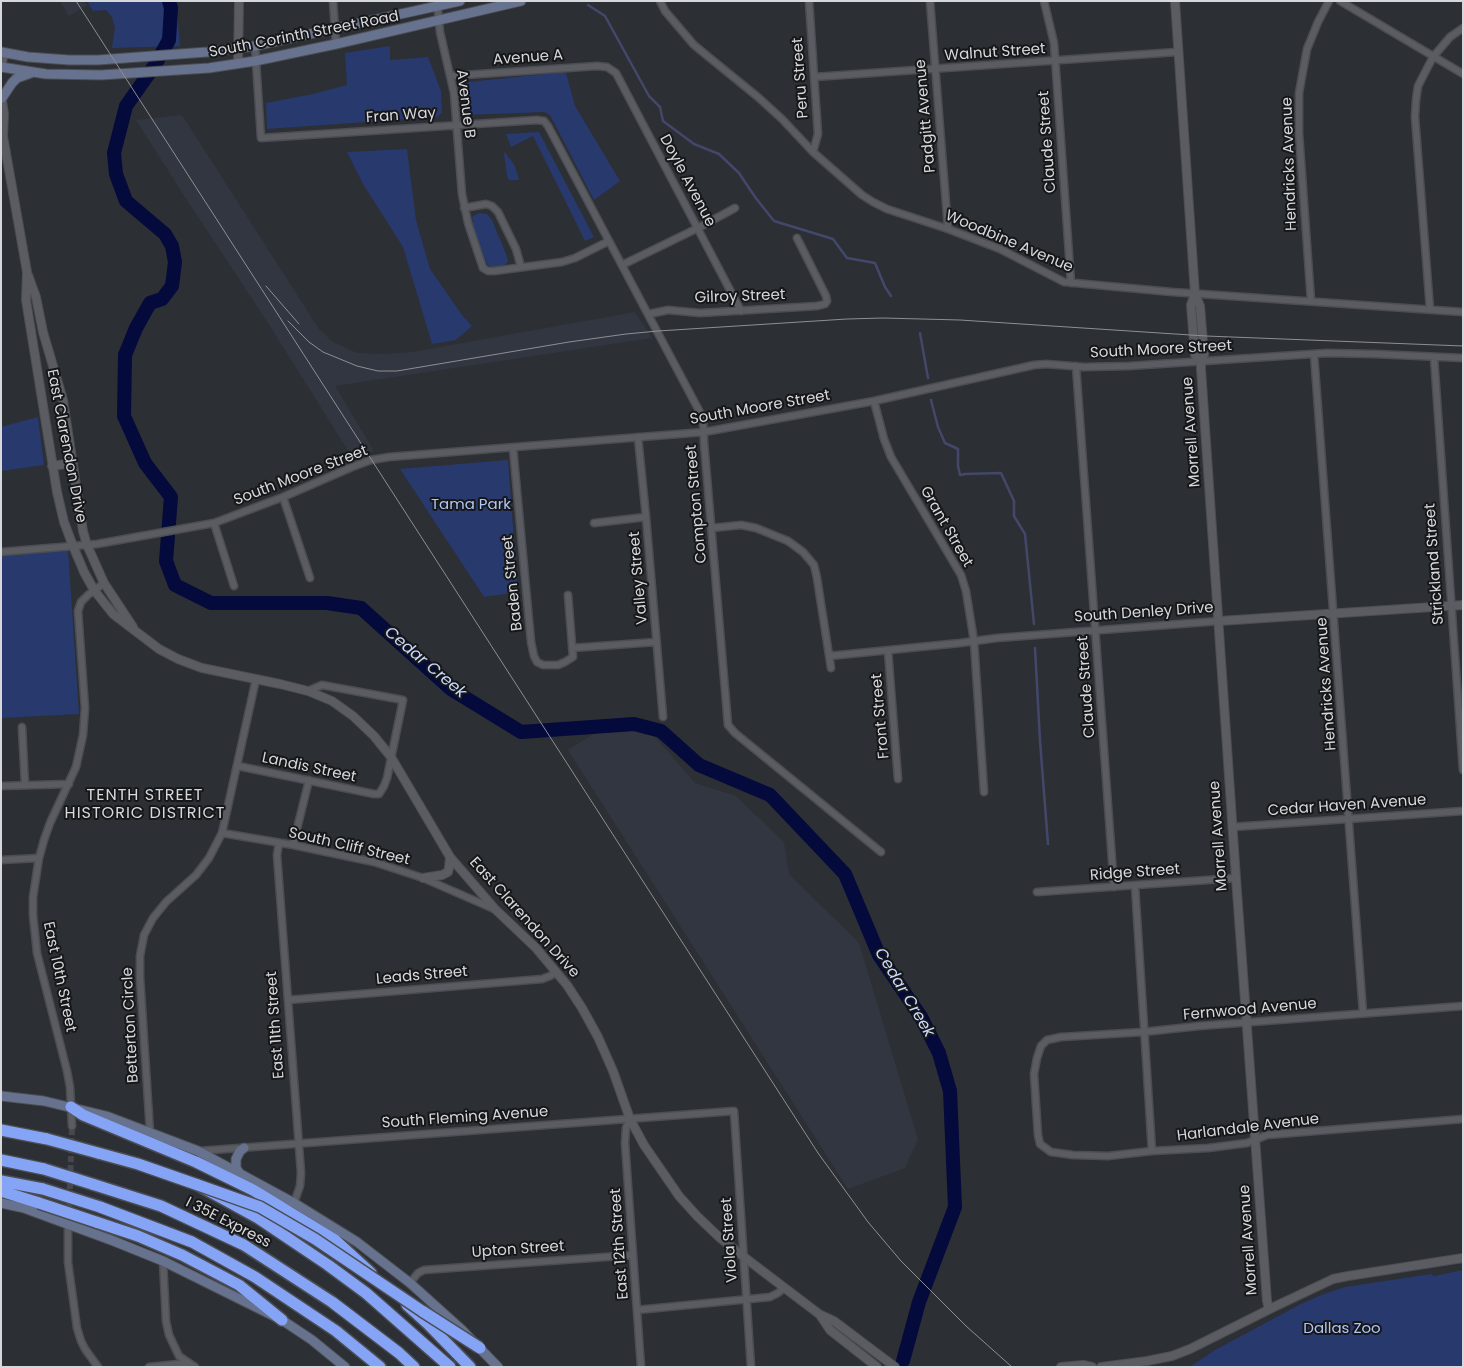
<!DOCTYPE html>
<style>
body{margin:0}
#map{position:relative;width:1464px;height:1368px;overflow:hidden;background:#2c2f34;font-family:Poppins,sans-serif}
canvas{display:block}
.frame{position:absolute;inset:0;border:2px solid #d7d8dc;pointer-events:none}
</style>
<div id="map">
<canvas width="1464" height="1368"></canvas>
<div class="frame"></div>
</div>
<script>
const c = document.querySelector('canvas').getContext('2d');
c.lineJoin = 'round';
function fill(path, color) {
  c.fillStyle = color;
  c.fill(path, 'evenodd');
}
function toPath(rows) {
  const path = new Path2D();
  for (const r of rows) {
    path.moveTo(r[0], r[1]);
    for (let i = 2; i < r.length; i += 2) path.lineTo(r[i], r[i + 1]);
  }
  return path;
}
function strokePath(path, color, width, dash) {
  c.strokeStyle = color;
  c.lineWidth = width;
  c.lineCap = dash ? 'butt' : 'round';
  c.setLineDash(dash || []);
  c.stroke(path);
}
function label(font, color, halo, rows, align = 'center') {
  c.font = font + ' Poppins,sans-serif';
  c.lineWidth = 4;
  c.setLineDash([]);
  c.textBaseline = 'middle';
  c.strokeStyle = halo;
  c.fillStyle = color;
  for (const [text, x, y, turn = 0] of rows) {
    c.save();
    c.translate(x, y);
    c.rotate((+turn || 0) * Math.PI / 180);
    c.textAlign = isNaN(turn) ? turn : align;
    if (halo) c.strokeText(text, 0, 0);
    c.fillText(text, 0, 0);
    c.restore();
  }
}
fill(toPath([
 [60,1,84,1,87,5,69,16],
 [182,115,319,329,333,342,357,353,384,354,412,352,635,312,652,338,335,386,374,451,352,457,268,323,183,194,136,120],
 [649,730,695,783,736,796,784,842,789,874,859,943,918,1139,905,1168,848,1189,568,750,595,733]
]), '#323641');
fill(toPath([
 [87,1,176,1,180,46,112,48,115,28,112,17,106,10,93,11],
 [390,46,390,60,428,57,441,91,442,113,437,117,267,129,266,103,313,94,347,85,345,53],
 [555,73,566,73,575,106,620,181,594,200,550,115,544,112,467,115,459,83],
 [539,132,594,237,585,241,533,136,511,147,506,134],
 [407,149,416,220,430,269,462,315,472,326,456,340,432,344,403,247,363,184,347,152],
 [505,152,515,166,519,180,511,180,508,179,507,176,504,154],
 [479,213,487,214,492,220,506,254,508,262,502,267,493,267,488,265,485,259,476,237,473,224,472,217],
 [38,417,44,465,1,471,1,427],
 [508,460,518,592,484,597,400,469],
 [68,550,79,714,1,718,1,554],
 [1463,1270,1463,1367,1190,1367,1215,1350,1299,1305,1321,1295,1345,1287,1431,1274,1434,1276]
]), '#28396d');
strokePath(toPath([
 [588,5,605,16,649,96,660,107,663,121,694,144,719,154,739,173,755,197,774,221,833,239,847,258,875,263,885,287,891,296],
 [920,333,928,378],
 [931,400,938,427,945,443,958,449,958,466,960,475,965,474,1001,473,1014,501,1014,516,1025,534,1034,624],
 [1035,648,1040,741,1048,844]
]), '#43486b', 2.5);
strokePath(toPath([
 [169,1,171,8,169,40,155,65,126,106,114,153,116,174,126,201,165,234,172,246,175,262,172,286,162,299,150,303,136,328,125,355,124,416,145,463,171,497,166,561,175,585,211,603,327,603,361,608,451,689,521,732,634,724,661,731,699,765,770,795,845,874,879,955,921,1017,939,1053,950,1091,955,1207,919,1302,903,1361]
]), '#040a3b', 14);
strokePath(toPath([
 [69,1216,72,1126]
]), '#46484d', 6, [6, 3]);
const minor = toPath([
 [333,1,336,44],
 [437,1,440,32,454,93,462,194,468,223,483,268,488,271,494,271,562,262,575,258,609,241],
 [660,1,665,11,694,45,759,98,782,119,813,152,862,195,873,202,887,209,948,229,1000,249,1064,282,1172,292,1463,312],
 [809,1,818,134,813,152],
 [930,1,948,229],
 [1044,1,1054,43,1071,283],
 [1340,1,1463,74],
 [255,46,261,138,537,120,544,121,548,126,703,418,704,442,728,725,735,733,881,852],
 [450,76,597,66,607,67,616,73,741,311],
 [814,77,1177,52],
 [464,208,486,204,492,206,498,212,516,249,521,267],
 [622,265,698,228,735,208],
 [1311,301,1299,133,1299,93,1307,49,1318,22,1329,1],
 [1430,309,1415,117,1416,100,1418,86,1433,57,1450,37,1463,28],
 [649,314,668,310,700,313,817,306,825,304,827,301,826,296,797,238],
 [1314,354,1363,1013],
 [1434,357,1463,770],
 [1076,366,1114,887],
 [874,401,884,439,891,457,961,575,966,591,974,641,984,792],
 [638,437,646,517,663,717],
 [513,448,531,642,534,656,537,662,543,665,558,665,565,662,573,657,568,595],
 [283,497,310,578],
 [214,523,234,586],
 [594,523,646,517],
 [712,528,741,525,756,528,788,541,803,552,814,565,817,578,831,668],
 [1,552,97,544,214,523,283,497,352,467,371,460,389,457,704,432,874,401,1034,365,1046,364,1084,367,1129,366,1327,353,1375,354,1463,358],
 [572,648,656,642],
 [888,651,898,779],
 [829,656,960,643,997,638,1219,621],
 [22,727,25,785],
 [238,766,374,794,379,794,384,786,387,778,403,700,322,685,308,691],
 [1,786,69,784],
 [1232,827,1463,811],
 [222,833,293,845,374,862,423,878,494,909],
 [279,843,277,855,301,1173,300,1186,294,1203],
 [293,845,309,780],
 [1,860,39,858],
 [1135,886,1152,1151],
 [1037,892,1236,878],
 [288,1000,542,979,550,976,556,972],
 [1463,1006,1199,1026,1143,1032,1061,1037,1047,1040,1041,1046,1037,1058,1034,1074,1038,1135,1040,1144,1051,1152,1073,1155,1108,1156,1152,1151,1208,1148,1247,1143,1267,1135,1463,1119],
 [630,1119,626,1128,625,1143,641,1367],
 [72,1126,70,1087,67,1071,37,953,33,915,33,897,39,858,44,840,50,823,76,767,83,735,85,708,78,611,81,602,88,595,104,583],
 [150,1132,140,977,140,956,144,935,153,918,166,902,196,875,209,858,222,833,256,679],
 [199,1151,734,1111,751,1367],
 [68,1222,68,1262,77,1328,81,1341,85,1349,98,1367],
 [163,1261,166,1321,169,1335,179,1356,195,1367],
 [410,1283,418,1273,424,1270,633,1255],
 [637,1310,770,1297,778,1293,784,1288],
 [149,1367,188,1363]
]);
const tertiary = toPath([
 [1175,1,1195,294,1200,306,1204,355,1201,361,1201,369,1236,878,1267,1301,1269,1309],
 [238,64,239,1],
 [1,67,4,53],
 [1,94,4,114,3,136,27,272,26,300,57,492,64,522,73,546,84,572,94,590,113,614,159,649,178,659,202,668,280,684,308,691,332,701,353,716,374,736,391,757,450,857,495,909,536,948,567,985,582,1008,598,1037,613,1071,630,1119,644,1145,679,1196,697,1216,719,1237,744,1257,819,1314,834,1321,895,1367],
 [28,275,36,297,43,332,63,400,83,531,87,545,104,583,133,627],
 [1195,294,1191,305,1195,355,1201,361],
 [52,466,73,463],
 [1219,621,1463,605],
 [423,878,442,875,448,872,449,868,450,857],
 [820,1315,830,1330,877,1367],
 [1061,1367,1083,1365,1092,1367],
 [1101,1367,1147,1361,1172,1356,1190,1349,1278,1305,1333,1279,1348,1276,1463,1258]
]);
const secondary = toPath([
 [1,52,28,57,69,60,98,60,207,52,255,46,460,1],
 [1,67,46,74,101,75,209,68,255,61,336,44,521,1],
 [2,98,12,83,17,78,31,73],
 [1,1096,44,1101,106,1116,198,1151,294,1203,357,1242,410,1283,461,1329,498,1367],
 [240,1174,236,1168,236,1159,240,1151,244,1148],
 [1,1203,24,1208,111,1240,163,1261,282,1320,312,1340,345,1367]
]);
const motorway = toPath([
 [71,1107,83,1115,196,1162,253,1190,335,1240,371,1273],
 [1,1130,47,1139],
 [98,1153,138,1164,198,1185,258,1218,328,1265,366,1293,450,1367],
 [1,1160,44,1169],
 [1,1181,43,1189],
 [92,1184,161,1206,244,1245,332,1302,399,1353,414,1367],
 [1,1191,39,1203],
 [100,1207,192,1242,255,1277,336,1331,380,1367],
 [96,1222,138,1236,182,1255,239,1285,282,1320],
 [407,1305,428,1324,470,1367]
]);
strokePath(minor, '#4b4d52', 9);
strokePath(tertiary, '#4b4d52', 10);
strokePath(secondary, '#4b4d52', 11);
strokePath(motorway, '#4b4d52', 14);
strokePath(minor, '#5a5c62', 6);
strokePath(tertiary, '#5a5c62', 8);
strokePath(secondary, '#67728e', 9);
strokePath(motorway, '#86a4f6', 11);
strokePath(toPath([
 [76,1,818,1153,868,1222,901,1261,966,1326,1012,1367],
 [266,286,299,324],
 [288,321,309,342,323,352,357,366,378,371,397,371,569,342,626,334,658,331,847,319,883,318,960,320,1206,336,1463,346]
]), '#8d8f93', 1);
const motorwayBridge = toPath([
 [47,1139,98,1153],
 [44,1169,92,1184],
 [198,1185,260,1207,315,1239,422,1311,480,1348],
 [43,1189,100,1207],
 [39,1203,96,1222]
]);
strokePath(motorwayBridge, '#4b4d52', 14, []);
strokePath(motorwayBridge, '#86a4f6', 11);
label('15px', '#d7d8dc', '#161719', [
 ["South Corinth Street Road",304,35,-11],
 ["Walnut Street",995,53,-4],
 ["Avenue A",528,58,-4],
 ["Peru Street",801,78,-94],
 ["Avenue B",465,104,83],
 ["Fran Way",401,116,-4],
 ["Padgitt Avenue",926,116,-95],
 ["Claude Street",1048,142,-94],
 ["Hendricks Avenue",1290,164,-92],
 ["Doyle Avenue",687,181,62],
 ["Woodbine Avenue",1009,242,23],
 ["Gilroy Street",740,297,-2],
 ["South Moore Street",1161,350,-3],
 ["South Moore Street",760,408,-10],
 ["Morrell Avenue",1192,432,-94],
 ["East Clarendon Drive",66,446,79],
 ["South Moore Street",301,476,-21],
 ["Compton Street",697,504,-95],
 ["Grant Street",946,527,60],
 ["Strickland Street",1435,564,-94],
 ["Valley Street",639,578,-95],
 ["Baden Street",513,583,-96],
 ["South Denley Drive",1144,613,-4],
 ["Hendricks Avenue",1327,684,-94],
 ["Claude Street",1087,687,-94],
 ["Front Street",881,716,-95],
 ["Landis Street",309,768,12],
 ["Cedar Haven Avenue",1347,806,-4],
 ["Morrell Avenue",1219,836,-94],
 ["South Cliff Street",349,847,13],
 ["Ridge Street",1135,873,-4],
 ["East Clarendon Drive",524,918,48],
 ["Leads Street",422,976,-5],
 ["East 10th Street",59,977,78],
 ["Fernwood Avenue",1250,1010,-5],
 ["Betterton Circle",131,1025,-93],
 ["East 11th Street",276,1025,-94],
 ["South Fleming Avenue",465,1118,-4],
 ["Harlandale Avenue",1248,1128,-7],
 ["I 35E Express",228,1223,27],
 ["Viola Street",730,1240,-94],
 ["Morrell Avenue",1249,1240,-94],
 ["East 12th Street",620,1244,-94],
 ["Upton Street",518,1250,-4]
]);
label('15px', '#b1c5f7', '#161719', [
 ["Tama Park",471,505],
 ["Dallas Zoo",1342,1329]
]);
label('italic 16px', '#cad8fa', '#161719', [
 ["Cedar Creek",425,663,40],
 ["Cedar Creek",904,993,59]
]);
c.letterSpacing = '1px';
label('16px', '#d7d8dc', '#161719', [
 ["TENTH STREET",145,796],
 ["HISTORIC DISTRICT",145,814]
]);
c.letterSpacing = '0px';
</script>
